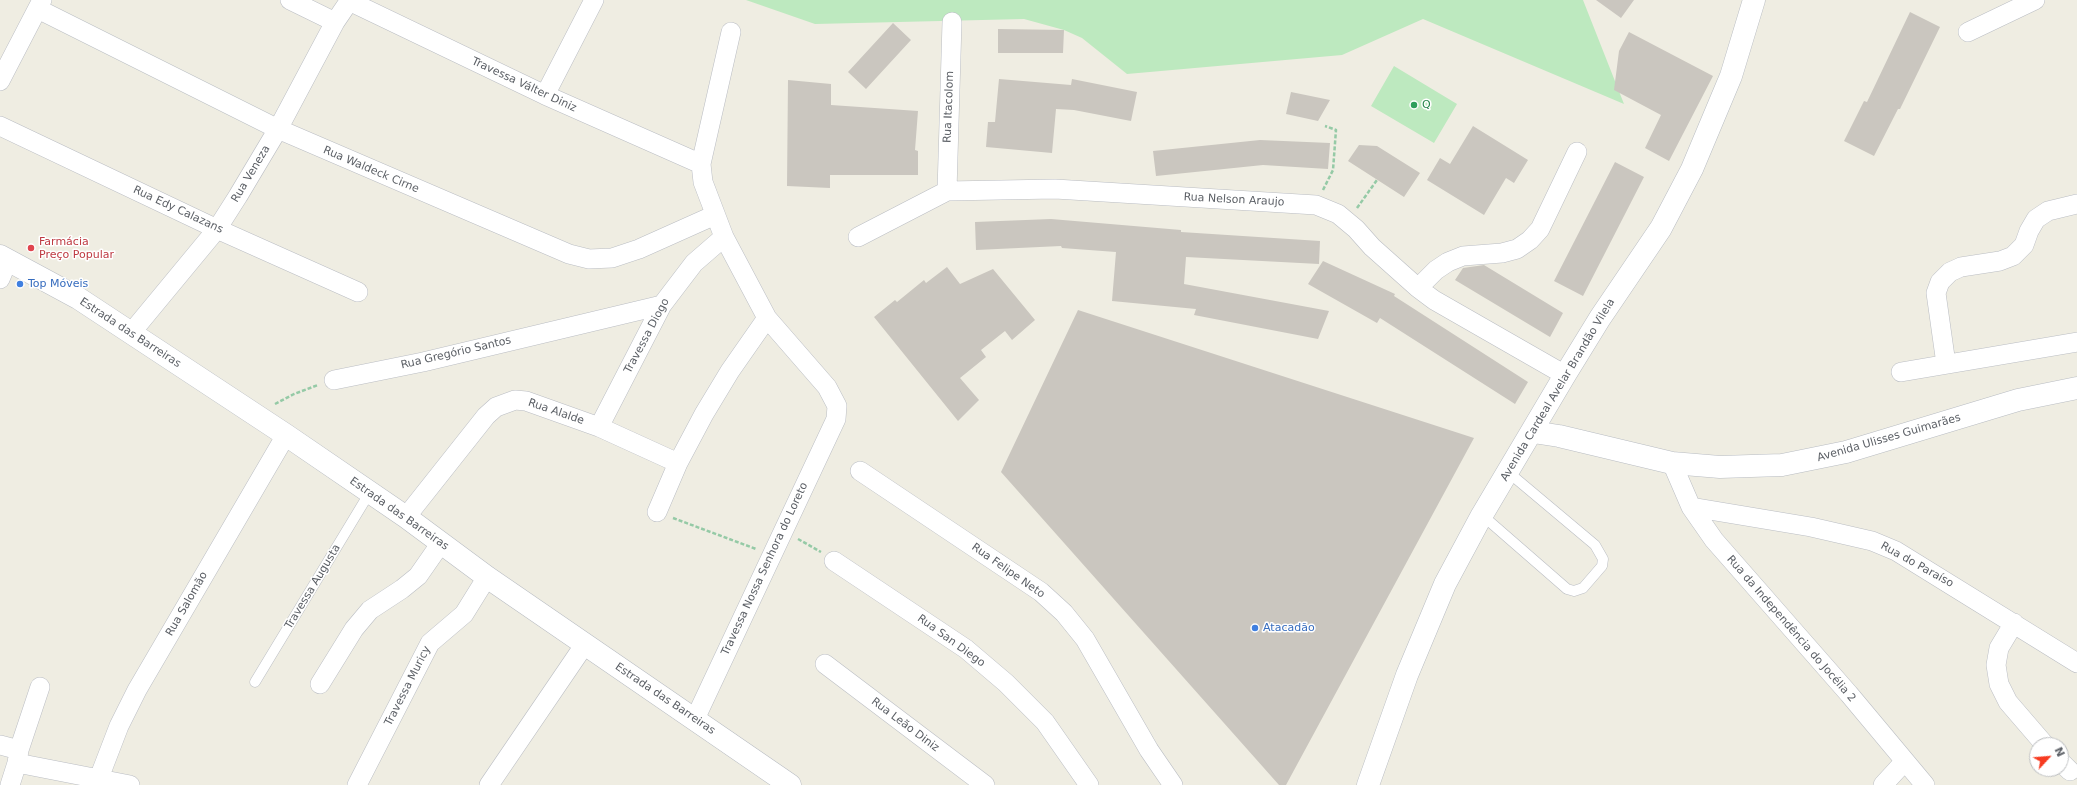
<!DOCTYPE html>
<meta charset="utf-8">
<style>
body{margin:0}
#map{position:relative;width:2077px;height:785px;overflow:hidden;background:#efede2;font-family:"DejaVu Sans",sans-serif}
canvas{display:block}
.north{position:absolute;left:2029px;top:737px;width:40px;height:40px;box-sizing:border-box;background:#fff;border:1px solid #bdbfc1;border-radius:50%;rotate:64deg;font-size:11px;font-weight:700;line-height:16px;text-align:center;color:#5b5f65}
.north::after{content:'';display:block;margin:auto;width:14px;height:18px;background:#f73b21;clip-path:polygon(50% 0,100% 100%,50% 72%,0 100%)}
</style>
<div id="map">
<canvas width="2077" height="785"></canvas>
<div class="north">N</div>
</div>
<script>
const c = document.querySelector('canvas').getContext('2d');
c.lineJoin = 'round';
function fill(path, color) {
  c.fillStyle = color;
  c.fill(path, 'evenodd');
}
function toPath(rows) {
  const path = new Path2D();
  for (const r of rows) {
    path.moveTo(r[0], r[1]);
    for (let i = 2; i < r.length; i += 2) path.lineTo(r[i], r[i + 1]);
  }
  return path;
}
function strokePath(path, color, width, dash) {
  c.strokeStyle = color;
  c.lineWidth = width;
  c.lineCap = dash ? 'butt' : 'round';
  c.setLineDash(dash || []);
  c.stroke(path);
}
function label(font, color, halo, rows, align = 'center') {
  c.font = font + ' "DejaVu Sans",sans-serif';
  c.lineWidth = 3;
  c.setLineDash([]);
  c.textBaseline = 'middle';
  c.strokeStyle = halo;
  c.fillStyle = color;
  for (const [text, x, y, turn = 0] of rows) {
    c.save();
    c.translate(x, y);
    c.rotate((+turn || 0) * Math.PI / 180);
    c.textAlign = isNaN(turn) ? turn : align;
    if (halo) c.strokeText(text, 0, 0);
    c.fillText(text, 0, 0);
    c.restore();
  }
}
fill(toPath([
 [746,0,1583,0,1624,104,1423,19,1342,55,1127,74,1082,38,1064,30,1024,19,815,24],
 [1394,66,1457,104,1434,143,1371,106]
]), '#bde9bf');
fill(toPath([
 [1596,0,1634,0,1621,18],
 [1910,12,1940,27,1900,109,1898,109,1874,156,1844,141,1864,101,1867,102],
 [893,23,911,40,866,89,848,72],
 [998,29,1064,30,1063,53,998,53],
 [1629,32,1713,76,1669,161,1645,148,1661,115,1614,90,1619,51],
 [999,79,1071,85,1072,79,1137,92,1131,121,1074,110,1056,109,1052,153,986,147,988,122,995,122],
 [788,80,831,84,831,105,918,111,915,150,918,151,918,175,830,175,830,188,787,186],
 [1291,92,1330,100,1318,121,1286,114],
 [1473,126,1528,160,1514,183,1506,178,1484,215,1427,180,1440,158,1450,164],
 [1260,140,1330,143,1328,169,1263,165,1156,176,1153,151],
 [1359,145,1377,146,1420,173,1404,197,1348,161],
 [1615,162,1644,177,1583,296,1554,281],
 [1051,219,1181,230,1181,232,1320,241,1319,264,1186,257,1184,284,1329,311,1318,339,1194,315,1196,309,1112,301,1116,252,1062,248,1061,246,976,250,975,222],
 [1323,261,1395,294,1394,296,1528,382,1515,404,1380,318,1377,323,1308,284],
 [1484,265,1563,313,1550,337,1455,280,1463,268],
 [947,267,960,284,993,269,1035,320,1012,340,1005,331,981,350,986,357,960,378,979,400,958,421,874,317,895,300,897,302,924,280,926,283],
 [1078,310,1474,438,1286,785,1279,785,1001,472]
]), '#cac6bf');
const service = toPath([
 [1482,515,1567,589,1574,591,1583,588,1602,566,1603,559,1595,545,1508,472],
 [255,682,370,492]
]);
const minor = toPath([
 [290,0,335,22],
 [349,1,545,95,701,164],
 [38,9,278,129,569,254,589,259,612,258,639,249,715,215],
 [1968,32,2035,0],
 [0,81,42,0],
 [545,95,594,0],
 [0,126,217,229,358,292],
 [947,191,952,22],
 [858,237,947,191,1055,189,1316,205,1338,214,1356,229,1372,247,1418,288,1434,300,1565,375],
 [0,279,8,260],
 [1418,288,1436,270,1448,262,1463,256,1502,253,1517,249,1530,240,1540,229,1577,152],
 [131,333,217,229,238,196,278,129,335,22,350,0],
 [1946,364,1936,293,1940,282,1950,272,1961,267,2000,261,2013,256,2024,245,2029,231,2036,219,2048,211,2077,204],
 [1901,372,2077,342],
 [334,380,423,362,662,305],
 [599,427,662,305,694,263,724,237],
 [1672,463,1691,507,1714,540,1849,694,1925,785],
 [860,471,1041,592,1064,613,1085,639,1149,750,1173,785],
 [1691,507,1811,527,1872,541,1896,551,2077,663],
 [657,512,678,463,704,414,730,371,767,318],
 [406,517,486,416,496,407,515,400,526,401,599,427,678,463],
 [834,561,966,649,1006,683,1045,722,1089,785],
 [2014,623,1999,648,1996,665,1999,684,2008,702,2045,745],
 [825,664,985,785],
 [320,684,354,629,370,610,402,589,418,576,441,543],
 [695,719,836,419,837,406,827,387,767,318,724,237,703,182,701,164,731,32],
 [0,745,19,750,17,763],
 [19,750,40,687],
 [2061,762,2070,771],
 [99,778,119,726,137,690,286,435],
 [10,785,17,763,130,785],
 [357,785,430,643,464,614,487,577],
 [489,785,585,644],
 [1883,785,1905,761]
]);
const secondary = toPath([
 [0,256,78,298,286,435,406,517,487,577,790,785],
 [1533,432,1559,436,1672,463,1720,467,1782,465,1846,452,2018,400,2077,388],
 [1368,785,1407,675,1445,584,1482,515,1565,375,1600,318,1661,228,1692,169,1731,76,1754,0]
]);
strokePath(service, '#babdc3', 11);
strokePath(minor, '#babdc3', 20);
strokePath(secondary, '#b8bcc2', 23);
strokePath(toPath([
 [1323,190,1333,170,1336,130,1325,126],
 [1357,208,1377,180],
 [275,404,294,394,318,385],
 [673,518,756,549],
 [798,539,821,552]
]), '#95caa6', 2.5, [4, 2]);
strokePath(service, '#fff', 10);
strokePath(minor, '#fff', 19);
strokePath(secondary, '#fff', 22);
for (const [x, y, r, color] of [
 [1414,105,4,"#2e9e5b"],
 [31,248,4,"#e0444e"],
 [20,284,4,"#3f7fe0"],
 [1255,628,4,"#3f7fe0"]
]) {
  const dot = new Path2D();
  dot.arc(x, y, r, 0, 2 * Math.PI);
  c.fillStyle = color;
  c.fill(dot);
  strokePath(dot, '#fff', 1.5);
}
label('11px', '#5b5f65', '#fff', [
 ["Travessa Válter Diniz",524,85,25],
 ["Rua Itacolom",949,107,-88],
 ["Rua Waldeck Cirne",371,170,23],
 ["Rua Veneza",251,174,-59],
 ["Rua Nelson Araujo",1234,200,3],
 ["Rua Edy Calazans",178,210,25],
 ["Estrada das Barreiras",130,333,33],
 ["Travessa Diogo",647,336,-62],
 ["Rua Gregório Santos",456,353,-13],
 ["Avenida Cardeal Avelar Brandão Vilela",1558,390,-59],
 ["Rua Alalde",556,412,19],
 ["Avenida Ulisses Guimarães",1889,438,-16],
 ["Estrada das Barreiras",399,514,35],
 ["Rua do Paraíso",1917,565,29],
 ["Travessa Nossa Senhora do Loreto",765,569,-65],
 ["Rua Felipe Neto",1008,571,35],
 ["Travessa Augusta",313,587,-59],
 ["Rua Salomão",187,604,-60],
 ["Rua da Independência do Jocélia 2",1791,629,49],
 ["Rua San Diego",951,641,36],
 ["Travessa Muricy",408,686,-63],
 ["Estrada das Barreiras",665,699,34],
 ["Rua Leão Diniz",905,725,37]
]);
label('11px', '#27864d', '#fff', [
 ["Q",1422,105]
], 'left');
label('11px', '#be3a42', '#fff', [
 ["Farmácia",39,242],
 ["Preço Popular",39,255]
], 'left');
label('11px', '#366cbe', '#fff', [
 ["Top Móveis",28,284],
 ["Atacadão",1263,628]
], 'left');
</script>
